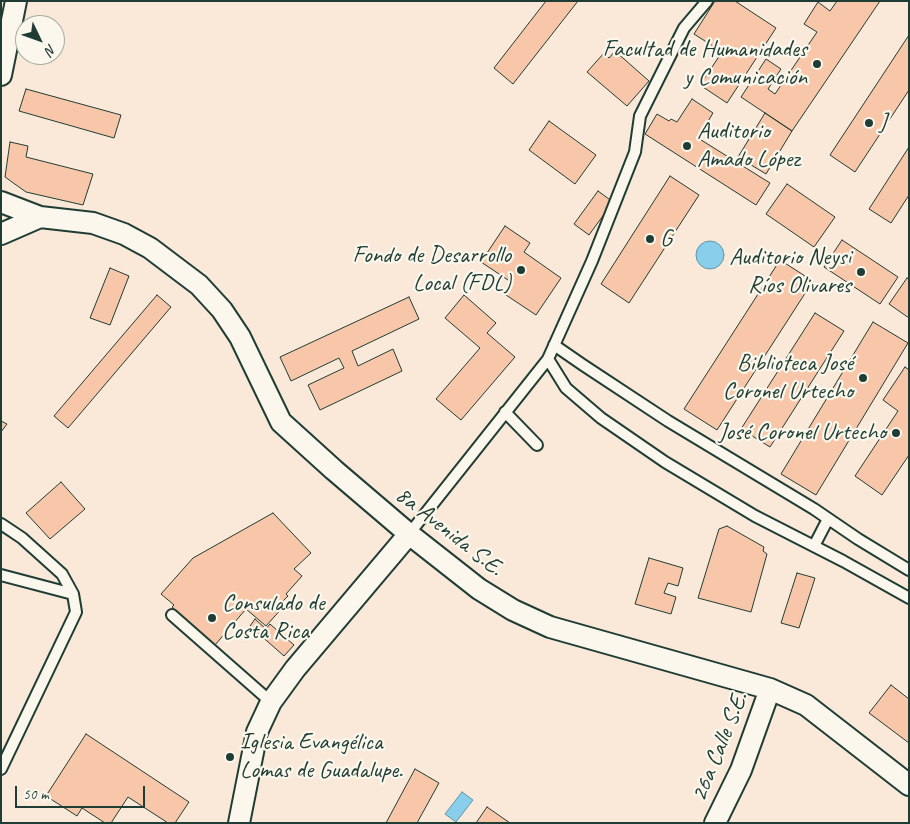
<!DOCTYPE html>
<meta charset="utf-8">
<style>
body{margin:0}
#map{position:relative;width:910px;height:824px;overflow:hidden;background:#fae8d8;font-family:Caveat,sans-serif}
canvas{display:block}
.frame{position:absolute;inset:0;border:2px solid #1f3d34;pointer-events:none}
.north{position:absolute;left:15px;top:15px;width:50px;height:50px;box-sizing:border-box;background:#fbf7ec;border:1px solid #a3ada2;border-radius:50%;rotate:132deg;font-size:14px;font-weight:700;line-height:20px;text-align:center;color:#1f3d34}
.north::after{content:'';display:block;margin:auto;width:18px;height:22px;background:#1f3d34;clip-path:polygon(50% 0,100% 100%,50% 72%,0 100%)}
.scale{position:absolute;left:15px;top:786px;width:130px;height:22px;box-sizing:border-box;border:2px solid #1f3d34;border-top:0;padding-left:6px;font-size:15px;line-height:18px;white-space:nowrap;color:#1f3d34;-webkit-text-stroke:4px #fbf7ec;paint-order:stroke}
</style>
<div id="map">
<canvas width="910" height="824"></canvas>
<div class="frame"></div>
<div class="north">N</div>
<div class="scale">50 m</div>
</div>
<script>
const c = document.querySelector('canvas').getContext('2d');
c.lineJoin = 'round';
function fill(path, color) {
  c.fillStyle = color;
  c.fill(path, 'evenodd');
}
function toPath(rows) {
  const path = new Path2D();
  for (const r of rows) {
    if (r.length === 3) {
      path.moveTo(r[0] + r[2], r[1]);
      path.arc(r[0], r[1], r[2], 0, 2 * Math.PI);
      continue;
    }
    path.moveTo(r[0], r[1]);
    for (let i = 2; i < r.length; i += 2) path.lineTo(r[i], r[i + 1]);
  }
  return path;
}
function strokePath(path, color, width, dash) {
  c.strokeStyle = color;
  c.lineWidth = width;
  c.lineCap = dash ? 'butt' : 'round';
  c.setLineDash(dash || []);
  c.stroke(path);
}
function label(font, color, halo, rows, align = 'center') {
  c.font = font + ' Caveat,sans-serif';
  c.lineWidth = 4.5;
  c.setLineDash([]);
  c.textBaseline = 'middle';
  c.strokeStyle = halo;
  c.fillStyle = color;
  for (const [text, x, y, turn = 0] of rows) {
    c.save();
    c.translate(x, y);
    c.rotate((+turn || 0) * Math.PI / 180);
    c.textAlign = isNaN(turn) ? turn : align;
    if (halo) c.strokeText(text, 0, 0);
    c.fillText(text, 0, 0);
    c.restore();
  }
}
const water = toPath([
 [710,255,14],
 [462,792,473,800,456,822,445,814,462,792]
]);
fill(water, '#89cfeb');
strokePath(water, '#5f95a2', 1);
const building = toPath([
 [546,1,578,1,513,84,494,68,546,1],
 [715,1,735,1,776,28,727,103,700,85,722,52,694,34,715,1],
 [837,1,880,1,792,131,741,97,766,59,781,69,768,89,775,94,817,32,804,24,818,2,830,11,837,1],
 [909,35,909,90,855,172,830,155,909,35],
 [615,51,649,81,627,106,587,72,604,53,609,58,615,51],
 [26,89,121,115,114,138,19,111,26,89],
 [692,99,713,113,698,138,770,183,756,205,645,134,657,114,669,121,671,119,677,122,692,99],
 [765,113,792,131,766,174,738,157,765,113],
 [549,121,596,155,575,184,529,150,549,121],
 [10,142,28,146,26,157,93,174,83,205,26,192,5,177,10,142],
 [909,147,909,195,891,223,869,209,909,147],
 [670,176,699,195,629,303,601,284,670,176],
 [787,184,835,217,814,247,766,214,787,184],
 [598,191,613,202,589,235,574,224,598,191],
 [505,226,530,243,524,252,561,278,536,315,503,293,511,282,481,262,505,226],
 [842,240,898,277,880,304,824,267,842,240],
 [780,260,813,281,717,430,684,409,780,260],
 [110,268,129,276,110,325,90,318,110,268],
 [907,278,909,279,909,318,889,304,907,278],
 [157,295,171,307,68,428,54,416,157,295],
 [464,295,496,323,487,333,515,357,461,420,436,399,480,348,445,318,464,295],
 [409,297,419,319,352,351,358,366,393,349,402,371,320,410,308,385,344,368,339,358,291,381,280,357,409,297],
 [815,313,844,331,770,447,741,429,815,313],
 [873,322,908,343,816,495,781,474,873,322],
 [905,367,909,370,909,455,882,495,855,476,898,411,883,400,905,367],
 [1,421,7,424,1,432,1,421],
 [61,482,85,509,50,539,26,513,61,482],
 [273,513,311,553,294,569,302,576,286,594,288,596,280,604,283,607,266,626,246,609,215,645,172,607,174,605,161,594,193,558,273,513],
 [727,526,764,547,763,551,767,554,751,612,698,598,719,529,727,526],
 [649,558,683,568,678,586,668,583,664,593,676,597,671,614,635,604,649,558],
 [797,573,815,578,799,628,781,623,797,573],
 [255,619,266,629,270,624,294,645,284,656,250,626,255,619],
 [891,685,909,699,909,743,869,713,891,685],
 [86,734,189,802,175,823,168,823,128,797,111,823,105,823,82,808,77,816,46,796,86,734],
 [415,769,439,783,417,823,386,823,415,769],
 [487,807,510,823,476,823,487,807]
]);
fill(building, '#f8c6a8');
strokePath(building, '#1f3d34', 1);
const service = toPath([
 [554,345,583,365,668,421,814,509,858,539,909,570],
 [548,359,566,388,601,418,665,462,755,516,843,561,909,598],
 [505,412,537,445],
 [1,524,22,538,62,574,73,594,76,612,1,769],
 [409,534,548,359,592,261,635,152,640,116,684,28,707,1],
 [814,546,828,519],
 [1,575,73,594],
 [172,615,271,702]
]);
const minor = toPath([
 [1,75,16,1],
 [1,202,40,217,93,223,124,234,150,248,199,285,222,310,240,337,281,422,334,470,409,534,479,589,513,610,550,627,770,689,806,705,909,785],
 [1,234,40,217],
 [239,823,257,732,271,702,295,669,409,534],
 [715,823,741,770,770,689]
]);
strokePath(service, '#1f3d34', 14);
strokePath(minor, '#1f3d34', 24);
strokePath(service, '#fbf7ec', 10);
strokePath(minor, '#fbf7ec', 20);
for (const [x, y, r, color] of [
 [817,64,5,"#1f3d34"],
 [869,123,5,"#1f3d34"],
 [687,146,5,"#1f3d34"],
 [650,239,5,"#1f3d34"],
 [521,270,5,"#1f3d34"],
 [861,272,5,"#1f3d34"],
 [863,378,5,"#1f3d34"],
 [896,433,5,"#1f3d34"],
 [212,618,5,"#1f3d34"],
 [230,757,5,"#1f3d34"]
]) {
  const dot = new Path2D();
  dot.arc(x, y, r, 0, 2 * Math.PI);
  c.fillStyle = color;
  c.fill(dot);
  strokePath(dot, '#fbf7ec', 2);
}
label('24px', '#1f3d34', '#fbf7ec', [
 ["Facultad de Humanidades",807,50],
 ["y Comunicación",807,78],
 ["J",879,123,"left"],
 ["Auditorio",697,132,"left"],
 ["Amado López",697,160,"left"],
 ["G",660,239,"left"],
 ["Fondo de Desarrollo",511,256],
 ["Local (FDL)",511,284],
 ["Auditorio Neysi",851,258],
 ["Ríos Olivares",851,286],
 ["Biblioteca José",853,364],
 ["Coronel Urtecho",853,392],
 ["José Coronel Urtecho",886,433],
 ["Consulado de",222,604,"left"],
 ["Costa Rica",222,632,"left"],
 ["Iglesia Evangélica",240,743,"left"],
 ["Lomas de Guadalupe.",240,771,"left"]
], 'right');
label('24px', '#1f3d34', '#fbf7ec', [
 ["8a Avenida S.E.",449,532,38],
 ["26a Calle S.E.",720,747,-68]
]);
</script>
